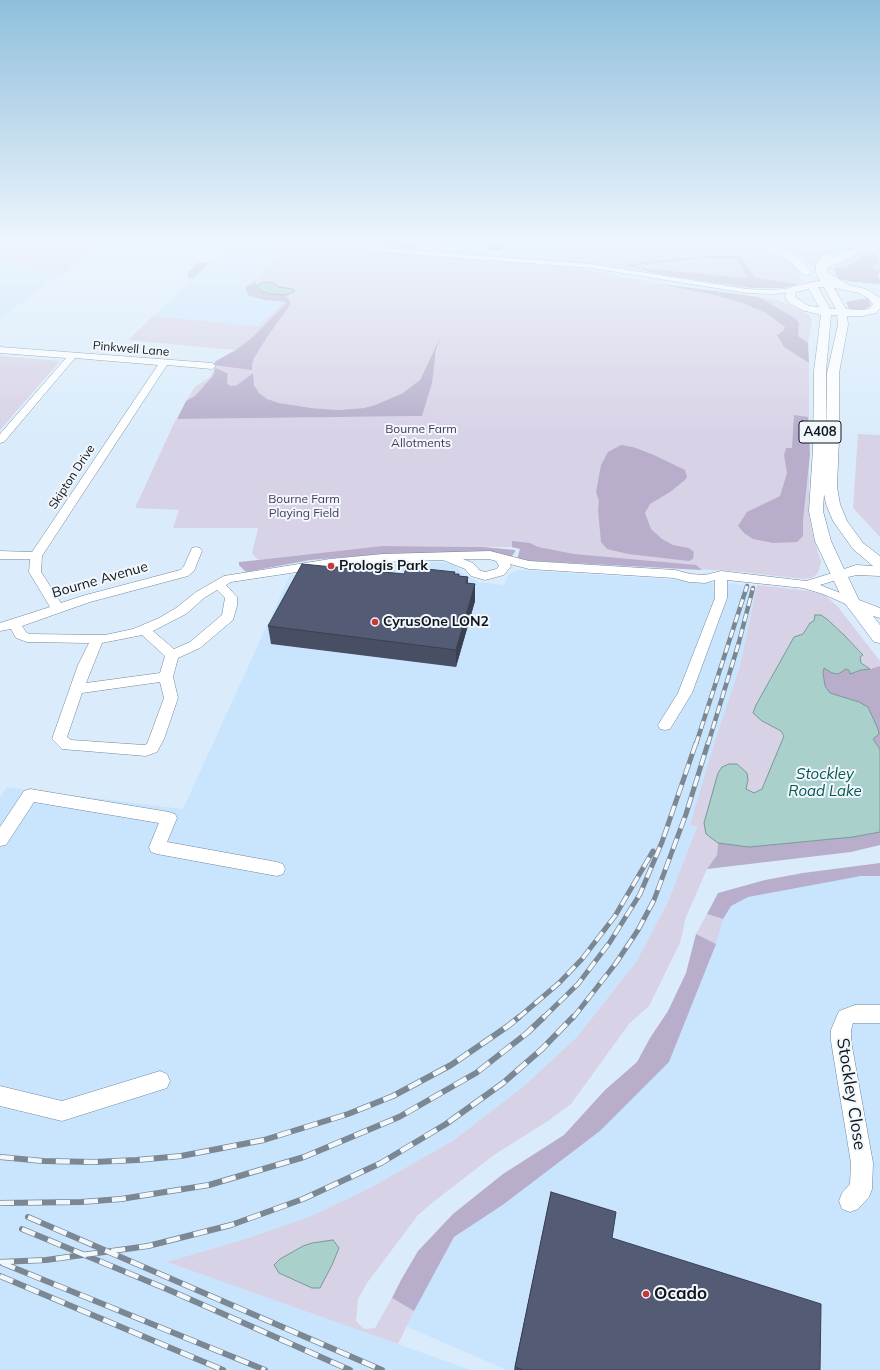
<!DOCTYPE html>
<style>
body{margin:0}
canvas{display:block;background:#daecfb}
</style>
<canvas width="880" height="1370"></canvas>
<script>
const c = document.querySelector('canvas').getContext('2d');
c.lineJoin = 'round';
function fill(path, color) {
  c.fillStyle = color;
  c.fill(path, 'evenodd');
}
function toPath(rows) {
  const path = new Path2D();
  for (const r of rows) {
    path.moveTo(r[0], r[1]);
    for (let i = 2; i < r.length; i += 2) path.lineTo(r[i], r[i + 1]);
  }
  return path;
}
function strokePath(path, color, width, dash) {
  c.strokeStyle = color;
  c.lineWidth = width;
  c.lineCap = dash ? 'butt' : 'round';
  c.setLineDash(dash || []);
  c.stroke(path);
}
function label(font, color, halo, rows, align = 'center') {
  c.font = font + ' Mulish,sans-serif';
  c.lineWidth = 4;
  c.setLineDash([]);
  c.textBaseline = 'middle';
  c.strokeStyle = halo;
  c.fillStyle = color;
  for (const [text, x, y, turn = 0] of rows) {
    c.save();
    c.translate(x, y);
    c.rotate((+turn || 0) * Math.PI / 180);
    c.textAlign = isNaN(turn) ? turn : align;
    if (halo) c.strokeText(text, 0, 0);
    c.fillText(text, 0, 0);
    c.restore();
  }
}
fill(toPath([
 [234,241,288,241,255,281,245,288,253,297,284,302,258,326,153,316],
 [332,241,567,241,560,261,422,251],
 [0,263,62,274,0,318],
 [437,562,450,564,455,566,465,575,479,582,504,585,509,574,519,570,666,579,713,583,714,598,725,598,724,584,733,583,756,589,740,666,690,825,697,827,668,902,636,962,577,1037,524,1086,454,1140,370,1188,309,1217,242,1240,168,1262,471,1370,0,1370,0,797,7,787,183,809,290,575,367,565],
 [880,876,880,1370,507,1370,405,1326,454,1237,504,1204,600,1131,669,1062,726,905,738,893,810,878]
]), '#c9e5fe');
fill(toPath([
 [0,241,107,241,62,274,0,263],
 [288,241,300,241,329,246,407,254,551,265,587,270,710,294,742,303,766,313,778,320,785,327,783,331,784,347,809,363,809,514,812,532,821,562,818,573,812,578,803,579,733,571,517,560,520,549,512,547,382,546,258,560,252,553,258,528,173,528,179,510,135,508,176,419,422,416,440,339,420,380,409,390,375,405,364,408,337,410,298,407,271,401,264,397,257,391,253,380,253,373,237,385,231,386,226,384,229,376,228,374,215,369,214,374,209,381,195,396,186,401,195,387,210,377,216,365,213,365,216,361,235,350,128,340,153,316,258,326,283,302,253,297,248,295,245,288,255,281],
 [567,241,705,241,743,244,787,257,796,266,801,281,798,284,757,279,755,278,739,256,706,256,635,265,706,258,735,258,747,275,746,278,643,268,646,271,560,261],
 [768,241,842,241,837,244,822,246],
 [880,248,880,270,874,269,873,267,879,262,855,262,844,268,834,267,842,260,866,251],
 [793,251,829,252,829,253,819,258,814,266,811,266,804,257],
 [759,297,778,300,806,313,810,317,812,320,808,343,798,336,799,323],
 [0,356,60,361,0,430],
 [858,434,880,435,880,537,853,508],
 [757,585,809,591,825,595,838,607,880,661,880,666,870,669,861,663,860,657,863,655,857,648,828,620,810,623,803,634,791,643,756,705,781,731,784,736,783,743,762,789,754,794,746,789,748,780,729,764,722,767,718,773,706,834,718,843,717,855,707,869,686,917,680,943,649,1006,629,1024,571,1104,548,1121,494,1155,432,1203,418,1215,367,1283,358,1299,356,1321,364,1329,375,1328,392,1298,414,1311,398,1344,167,1262,242,1240,309,1217,370,1188,454,1140,524,1086,577,1037,636,962,668,902,697,827,690,825,715,741,740,666],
 [707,914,723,919,716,944,696,934]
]), '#d8d2e6');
fill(toPath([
 [870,253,875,253,878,256,879,262,873,267,874,269,880,270,878,277,880,278,880,284,854,282,838,279,834,268,844,268,855,262,861,256],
 [706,256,739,256,755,278,798,284,784,288,751,288,663,275,646,271,642,268,746,278,747,275,735,258,706,258,635,265,634,267,627,266,629,264],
 [210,262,193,279,188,277,188,272,198,263],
 [255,281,260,290,270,294,283,295,290,300,290,305,267,337,254,358,252,364,252,370,213,365,216,361,236,350,253,337,287,302,265,300,253,297,248,295,245,288],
 [654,283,759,297,796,319,799,323,798,336,808,343,809,363,784,347,777,335,783,331,785,327,766,313,742,303,710,294],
 [868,298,871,305,867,308,860,310,850,311,846,302],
 [441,336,436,351,432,383,422,416,177,419,186,401,195,396,212,377,214,374,215,368,223,371,228,374,227,384,231,386,237,385,253,373,254,385,259,393,267,399,279,403,311,408,337,410,364,408,375,405,403,393,420,380],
 [794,415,808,417,810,454,803,520,803,536,797,542,773,543,753,539,744,533,738,526,747,512,780,496,787,473,784,455,786,448,792,448],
 [621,445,633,447,654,455,685,470,687,477,685,480,670,492,650,504,645,513,651,529,662,539,673,545,689,548,694,552,693,559,689,561,628,554,607,549,601,542,598,510,599,501,596,492,601,465,608,452],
 [512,541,530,543,538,547,574,554,696,565,702,570,517,560,520,549,512,547],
 [382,546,483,547,515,550,515,552,511,557,492,552,384,554,310,560,246,572,239,565,239,562,258,560],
 [880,666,880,749,873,739,878,729,868,707,830,693,825,686,823,673,824,668,838,674,846,669,854,673,861,670,870,669],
 [880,832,880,845,851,852,707,869,717,855,718,843,749,847,853,837],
 [880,863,880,876,861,876,748,897,731,906,723,919,707,914,718,893,765,880,803,873],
 [696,934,716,944,669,1062,600,1131,504,1204,454,1237,414,1311,392,1298,401,1280,418,1251,453,1214,503,1174,564,1135,605,1090,637,1062,650,1038,668,1011,686,973]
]), '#b8aecb');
const water = toPath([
 [272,282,279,287,293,289,295,291,287,295,270,294,262,291,257,287,258,285,262,283,272,282],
 [815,615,821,615,828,620,845,636,863,655,860,657,861,663,870,669,861,670,850,674,849,670,846,669,838,674,832,673,824,668,823,673,825,686,830,693,859,702,868,707,878,729,879,734,873,739,880,749,880,832,853,837,749,847,718,843,706,834,704,823,718,773,722,767,729,764,737,764,747,773,748,780,746,789,754,793,762,789,784,736,781,731,762,721,753,713,756,705,794,637,803,634,810,623,814,621,815,615],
 [333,1240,339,1248,332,1265,320,1288,312,1288,279,1273,274,1265,280,1259,303,1246,312,1243,333,1240]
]);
fill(water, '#a9d0cb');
strokePath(water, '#7b9897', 1);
const minor = toPath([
 [309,241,329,241,381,248,591,264,747,289,773,290,793,288,797,290,793,292,773,294,747,293,591,268,381,252,312,243,309,241],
 [0,347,212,363,216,366,212,369,167,365,42,556,41,572,61,603,82,596,180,570,184,566,192,548,196,547,200,548,202,551,194,571,188,576,90,602,22,626,26,632,29,634,105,635,133,629,159,618,176,608,196,592,224,576,330,559,383,554,490,551,529,561,675,570,690,574,705,575,721,571,806,581,839,571,843,572,845,575,843,578,820,585,856,599,858,602,856,605,852,606,848,605,823,594,803,588,727,580,727,598,692,693,670,729,665,730,660,729,658,725,678,693,715,598,715,580,705,583,689,582,674,578,529,569,510,564,511,566,504,575,485,580,471,576,465,569,443,560,383,562,330,567,231,582,226,585,237,597,237,606,233,620,200,648,178,658,173,677,178,698,164,739,157,752,146,756,62,749,52,739,78,665,89,643,27,642,16,638,11,629,0,631,0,623,50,607,29,572,30,559,0,559,0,551,32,552,158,365,75,358,4,442,0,443,0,434,66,358,0,353,0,347],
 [463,559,489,559,496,561,499,566,496,569,485,572,479,570,473,563,463,559],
 [217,590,225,598,222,615,190,642,174,649,153,631,186,614,204,598,217,590],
 [142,635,165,656,160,673,86,683,102,643,142,635],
 [160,682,164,698,147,744,144,745,71,740,67,737,82,693,160,682],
 [30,789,169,812,175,814,177,818,167,842,277,862,283,864,285,869,283,874,277,876,157,854,151,852,149,847,159,823,34,802,6,845,0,846,0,827,24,791,30,789],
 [855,1005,880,1005,880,1023,853,1023,851,1030,851,1041,873,1163,872,1189,869,1197,858,1209,850,1212,842,1209,839,1201,842,1193,850,1184,851,1163,831,1041,831,1030,839,1011,855,1005],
 [160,1071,167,1074,170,1081,167,1088,62,1121,0,1106,0,1086,62,1101,160,1071]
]);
const major = toPath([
 [818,281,839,283,866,289,880,298,880,309,876,313,862,316,847,316,848,325,839,373,839,439,837,487,840,504,847,521,863,543,880,556,880,576,857,575,848,577,859,600,880,608,880,618,873,616,880,625,880,643,874,642,844,602,815,541,809,511,813,448,814,371,821,315,802,310,789,303,785,297,787,289,794,286,818,281],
 [818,287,824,287,836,309,830,309,818,287],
 [834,288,859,293,869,299,873,304,869,309,862,310,846,309,834,288],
 [809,289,819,307,809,306,795,297,796,292,809,289],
 [831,315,837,315,838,325,827,373,826,439,826,371,831,315],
 [824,494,826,504,833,521,853,549,873,566,856,565,844,569,831,541,823,511,824,494]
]);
const highway = toPath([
 [740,241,779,241,815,245,880,241,880,246,857,248,861,251,860,253,827,268,827,272,849,285,851,287,849,289,845,290,832,284,831,287,823,287,816,273,816,264,823,254,831,254,832,257,855,248,815,251,785,248,784,250,796,255,810,270,812,272,810,274,806,275,802,274,788,259,769,252,768,249,741,243,740,241]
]);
strokePath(minor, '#728798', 1);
strokePath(major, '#728798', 1);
strokePath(highway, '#728798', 1);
fill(minor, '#fff');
fill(major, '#fff');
fill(highway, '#fff');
const railFar2 = toPath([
 [696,744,747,586],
 [708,744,739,642,753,588]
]);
const railFar1 = toPath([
 [518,1018,559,983,582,959,615,916,653,851],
 [543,1018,578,984,610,942,640,894,662,842,696,743],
 [573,1018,616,963,638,930,654,900,686,814,708,743]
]);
const rail = toPath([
 [0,1157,43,1161,94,1162,137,1160,181,1156,264,1140,348,1114,393,1096,451,1065,508,1026,519,1017],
 [0,1203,81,1202,121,1199,209,1185,304,1157,399,1117,476,1073,527,1033,544,1017],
 [28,1217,382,1370],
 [22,1229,169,1290,350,1370],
 [0,1262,46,1260,148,1246,231,1225,303,1199,381,1163,446,1124,503,1083,542,1049,573,1017],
 [2,1263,265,1370],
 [0,1276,223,1370]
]);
strokePath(railFar2, '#7b8893', 4.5);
strokePath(railFar1, '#7b8893', 5);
strokePath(rail, '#7b8893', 6);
strokePath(railFar2, '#f2f7fb', 3, [8]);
strokePath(railFar1, '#f2f7fb', 3.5, [11]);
strokePath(rail, '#f2f7fb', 4.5, [14]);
fill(toPath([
 [383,241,420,241,414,248,383,245],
 [489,241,506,241,501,250,489,249],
 [455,572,455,574,459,576,468,577,468,583,475,584,475,601,456,667,271,644,268,626,404,574],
 [551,1192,612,1238,820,1370,514,1370]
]), '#484e64');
fill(toPath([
 [415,241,420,241,414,248,414,243],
 [502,241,506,241,501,250],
 [475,584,475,601,456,667,456,650]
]), '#3b4051');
const building = toPath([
 [395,241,415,241,414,243,395,241],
 [302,564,404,574,407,567,455,572,454,574,459,574,459,576,468,577,466,583,475,584,456,650,268,626,302,564],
 [551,1192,616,1212,612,1238,821,1304,820,1370,523,1370,515,1367,551,1192]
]);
fill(building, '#545b74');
strokePath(building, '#3b4051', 1);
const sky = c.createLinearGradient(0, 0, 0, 433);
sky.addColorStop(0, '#8fbfdc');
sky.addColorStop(0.56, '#eef6fd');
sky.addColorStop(1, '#eef6fd00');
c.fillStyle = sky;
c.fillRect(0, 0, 880, 433);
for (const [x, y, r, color] of [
 [331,566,4,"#c73837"],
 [375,622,4,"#c73837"],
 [646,1294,4,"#c73837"]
]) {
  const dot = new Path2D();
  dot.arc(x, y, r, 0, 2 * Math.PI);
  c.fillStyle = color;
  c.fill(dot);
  strokePath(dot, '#f2f7fb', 1.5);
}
label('12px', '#0f161d', '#f2f7fb', [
 ["Pinkwell Lane",131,349,5],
 ["Skipton Drive",72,477,-57]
]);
label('12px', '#483861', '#f2f7fb', [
 ["Bourne Farm",421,429],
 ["Allotments",421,443],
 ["Bourne Farm",304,499],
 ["Playing Field",304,513]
]);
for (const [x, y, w] of [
 [820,432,42]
]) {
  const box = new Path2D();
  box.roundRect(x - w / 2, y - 11, w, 22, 3);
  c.fillStyle = '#f2f7fb';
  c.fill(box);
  strokePath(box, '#0f161d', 1);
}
label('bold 13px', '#0f161d', null, [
 ["A408",820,432]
]);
label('bold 14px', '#0f161d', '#f2f7fb', [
 ["Prologis Park",339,566],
 ["CyrusOne LON2",383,622]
], 'left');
label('14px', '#0f161d', '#f2f7fb', [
 ["Bourne Avenue",100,580,-16]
]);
label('italic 15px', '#045954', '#f2f7fb', [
 ["Stockley",825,774],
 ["Road Lake",825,791]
]);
label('17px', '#0f161d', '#f2f7fb', [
 ["Stockley Close",851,1094,81]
]);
label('bold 17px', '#0f161d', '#f2f7fb', [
 ["Ocado",654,1294]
], 'left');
</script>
